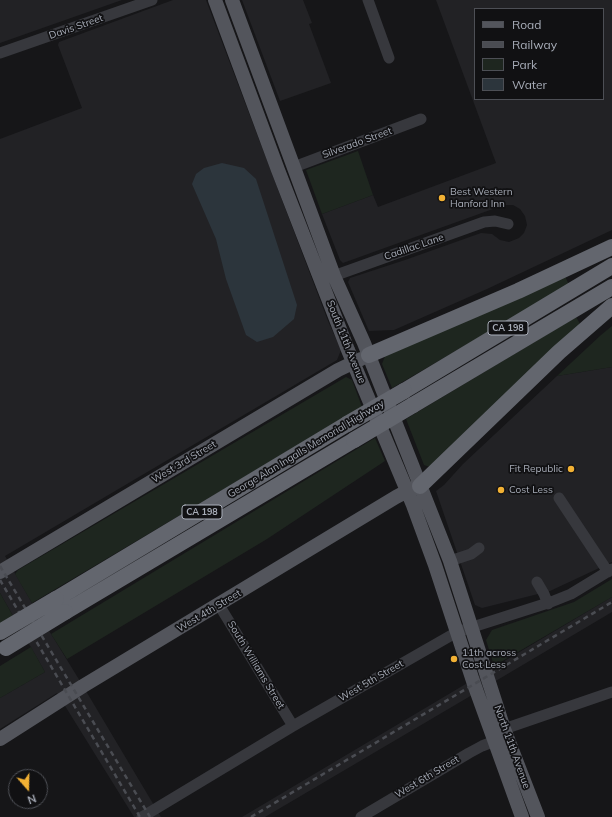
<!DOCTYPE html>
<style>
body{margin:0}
#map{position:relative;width:612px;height:817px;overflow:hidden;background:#161618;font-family:Mulish,sans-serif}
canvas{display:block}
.legend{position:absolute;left:474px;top:8px;width:130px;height:92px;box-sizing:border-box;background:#111113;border:1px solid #4d4f55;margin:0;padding:5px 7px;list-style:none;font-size:12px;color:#a8adb8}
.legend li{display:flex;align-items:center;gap:8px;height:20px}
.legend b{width:20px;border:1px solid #4d4f55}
.north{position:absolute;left:8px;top:769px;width:40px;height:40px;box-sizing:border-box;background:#111113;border:1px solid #4d4f55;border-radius:50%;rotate:160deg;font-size:11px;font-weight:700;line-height:16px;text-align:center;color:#a8adb8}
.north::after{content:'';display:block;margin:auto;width:14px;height:18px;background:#f2b134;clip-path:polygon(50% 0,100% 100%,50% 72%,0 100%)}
</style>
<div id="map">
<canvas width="612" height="817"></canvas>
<ul class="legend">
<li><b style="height:5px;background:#53555c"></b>Road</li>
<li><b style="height:5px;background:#4a4c52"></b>Railway</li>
<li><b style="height:11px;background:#1e261f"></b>Park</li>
<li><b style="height:11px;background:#2c353c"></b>Water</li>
</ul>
<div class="north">N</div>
</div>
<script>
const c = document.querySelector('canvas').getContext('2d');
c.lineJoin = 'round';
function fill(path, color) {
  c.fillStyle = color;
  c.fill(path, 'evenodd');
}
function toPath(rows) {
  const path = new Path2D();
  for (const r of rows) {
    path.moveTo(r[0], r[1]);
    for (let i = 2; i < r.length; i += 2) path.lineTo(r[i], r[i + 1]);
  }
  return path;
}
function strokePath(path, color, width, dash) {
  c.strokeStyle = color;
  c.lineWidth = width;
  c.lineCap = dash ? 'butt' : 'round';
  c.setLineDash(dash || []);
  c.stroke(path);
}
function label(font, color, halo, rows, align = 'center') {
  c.font = font + ' Mulish,sans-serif';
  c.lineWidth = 3.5;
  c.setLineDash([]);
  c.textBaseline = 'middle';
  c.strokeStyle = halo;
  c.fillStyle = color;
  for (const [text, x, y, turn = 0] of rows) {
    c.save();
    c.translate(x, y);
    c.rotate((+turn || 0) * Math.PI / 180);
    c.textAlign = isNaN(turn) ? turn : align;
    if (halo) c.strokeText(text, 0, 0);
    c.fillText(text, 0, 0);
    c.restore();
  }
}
fill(toPath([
 [0,0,122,0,0,43],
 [173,0,206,0,328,321,341,350,337,360,5,556,32,603,83,686,161,817,134,817,57,693,0,729,0,698,45,672,0,593,0,139,82,108,58,45,59,42],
 [242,0,303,0,312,23,309,24,331,83,280,101],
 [436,0,612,0,612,230,487,289,394,330,369,331,348,282,350,278,405,260,481,233,492,234,500,240,509,242,519,238,524,233,527,225,525,216,520,209,513,205,504,205,343,263,340,260,322,214,373,195,378,207,496,163],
 [475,9,603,9,603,99,475,99],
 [612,367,612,562,550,591,482,608,475,605,436,491,444,485,463,464,557,376],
 [612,597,612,612,467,698,265,817,242,817]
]), '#222225');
fill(toPath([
 [358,151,373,195,322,214,306,170],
 [564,274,569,285,392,388,382,364,385,356],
 [576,317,582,327,430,467,424,465,406,419],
 [612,326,612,367,557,376,601,335],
 [346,377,352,380,362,407,32,603,15,574,18,570],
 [375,438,385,461,267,539,67,659,51,634],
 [612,579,612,597,494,666,486,640,492,630,574,602],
 [0,593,13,616,0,624],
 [31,647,45,672,0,698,0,666]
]), '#1e261f');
fill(toPath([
 [222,163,244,168,256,179,297,305,294,319,273,337,257,342,246,335,226,279,216,239,192,184,196,174,204,168]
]), '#2c353c');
strokePath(toPath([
 [368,0,389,58],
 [0,53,152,0],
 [294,167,421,119],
 [328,278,484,222,495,221,508,224],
 [559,498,608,572],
 [450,561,471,554,479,548],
 [537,582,544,594,548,604],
 [219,605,293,726],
 [504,729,612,692],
 [142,817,293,726,457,632,551,602,571,594,612,569],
 [361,817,469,753,482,746,495,741]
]), '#37383d', 11);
strokePath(toPath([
 [215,0,278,170,348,350,413,505,435,565,474,684,522,817],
 [232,0,334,276,364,343,450,561,504,729,538,817],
 [0,572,338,370,361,359],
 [0,739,83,686,396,497,413,488]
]), '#53555c', 14);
strokePath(toPath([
 [369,355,518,291,612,247],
 [404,391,612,266],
 [413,405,612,287],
 [420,486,559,352,612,306],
 [56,599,347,424],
 [65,612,354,440]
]), '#63666e', 16);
strokePath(toPath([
 [0,566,150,817],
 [0,580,140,817],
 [251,817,612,602]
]), '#4a4c52', 2.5, [5, 4]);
strokePath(toPath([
 [347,424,404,391],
 [354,440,413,405],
 [0,632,56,599],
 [6,648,65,612]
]), '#63666e', 16);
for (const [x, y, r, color] of [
 [442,198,4,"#f2b134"],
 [571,469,4,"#f2b134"],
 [501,490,4,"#f2b134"],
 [454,659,4,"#f2b134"]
]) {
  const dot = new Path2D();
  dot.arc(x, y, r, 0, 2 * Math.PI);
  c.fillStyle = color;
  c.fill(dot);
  strokePath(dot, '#111113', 1.5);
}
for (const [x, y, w] of [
 [508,328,40],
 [202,512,40]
]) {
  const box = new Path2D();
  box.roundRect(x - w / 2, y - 7, w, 14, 3);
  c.fillStyle = '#111113';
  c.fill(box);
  strokePath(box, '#a8adb8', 1);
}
label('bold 9px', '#a8adb8', null, [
 ["CA 198",508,328],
 ["CA 198",202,512]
]);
label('10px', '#a8adb8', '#111113', [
 ["Davis Street",76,27,-19],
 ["Silverado Street",357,143,-20],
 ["Cadillac Lane",414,247,-19],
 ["South 11th Avenue",346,342,68],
 ["George Alan Ingalls Memorial Highway",306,449,-31],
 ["West 3rd Street",184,462,-31],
 ["West 4th Street",209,611,-31],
 ["South Williams Street",256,665,59],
 ["West 5th Street",371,681,-30],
 ["North 11th Avenue",512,747,70],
 ["West 6th Street",427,777,-31]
]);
label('10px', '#a8adb8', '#111113', [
 ["Best Western",450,192],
 ["Hanford Inn",450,204],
 ["Fit Republic",563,469,"right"],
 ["Cost Less",509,490],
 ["11th across",462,653],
 ["Cost Less",462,665]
], 'left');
</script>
